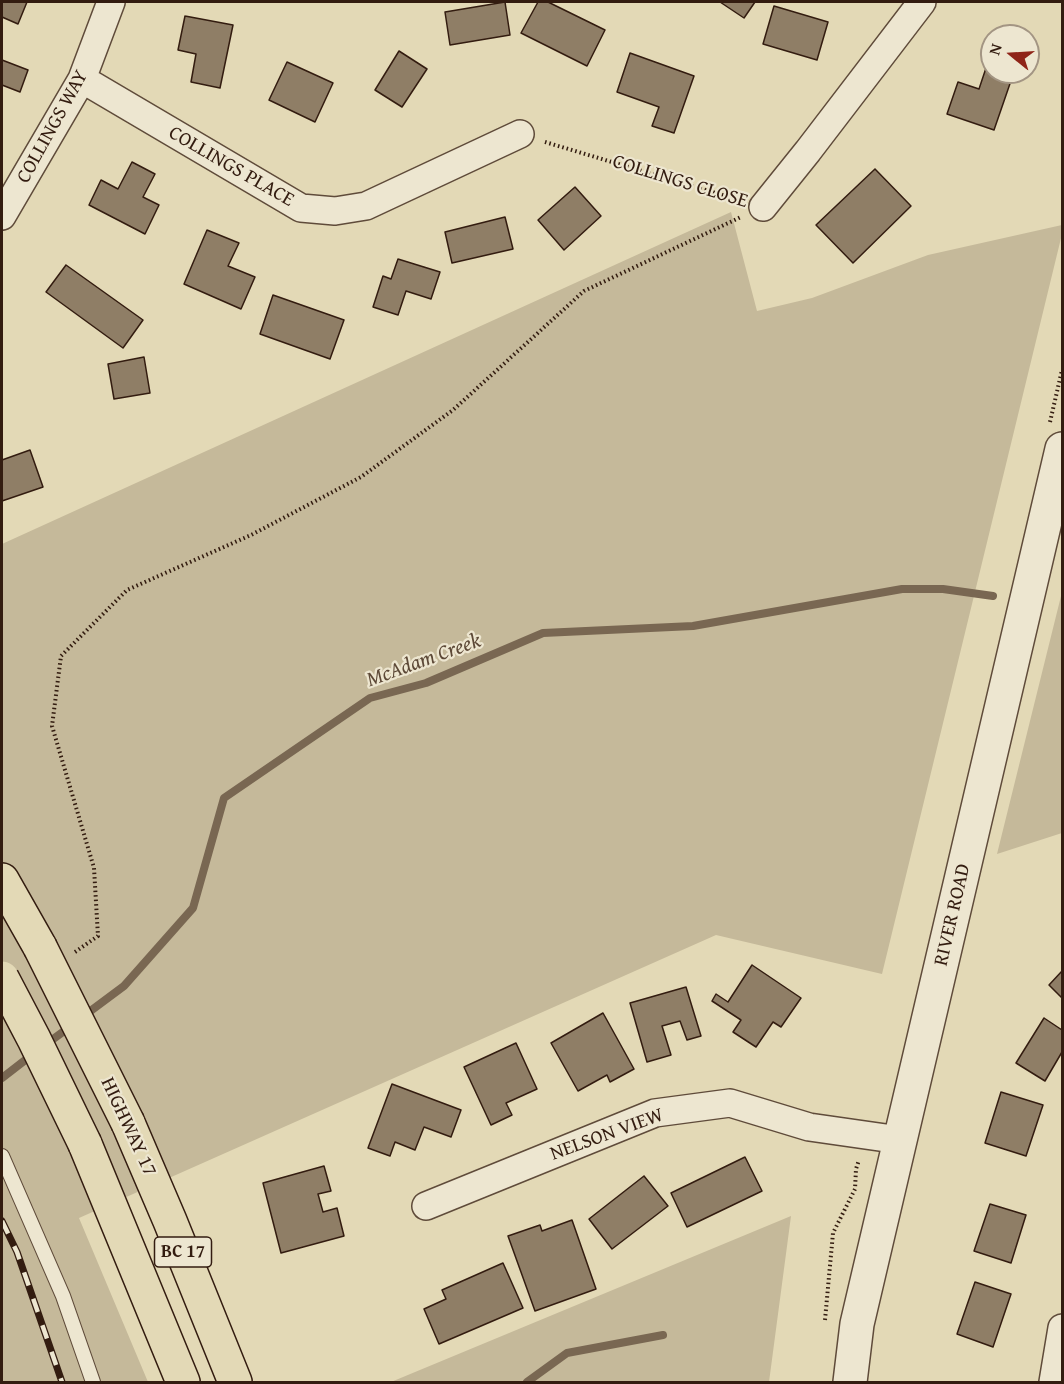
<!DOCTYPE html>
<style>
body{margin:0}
#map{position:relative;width:1064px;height:1384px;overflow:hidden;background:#e3d9b6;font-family:"Gentium Book Plus",serif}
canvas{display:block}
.frame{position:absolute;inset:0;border:3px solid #331c10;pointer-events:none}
.north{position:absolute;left:980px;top:24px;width:60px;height:60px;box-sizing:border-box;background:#ede6d0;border:2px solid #a39583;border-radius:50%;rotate:288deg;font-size:16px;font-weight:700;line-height:24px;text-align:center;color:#331c10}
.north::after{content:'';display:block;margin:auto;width:21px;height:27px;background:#8f2418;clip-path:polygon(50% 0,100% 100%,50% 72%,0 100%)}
</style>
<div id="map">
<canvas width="1064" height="1384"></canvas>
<div class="frame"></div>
<div class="north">N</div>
</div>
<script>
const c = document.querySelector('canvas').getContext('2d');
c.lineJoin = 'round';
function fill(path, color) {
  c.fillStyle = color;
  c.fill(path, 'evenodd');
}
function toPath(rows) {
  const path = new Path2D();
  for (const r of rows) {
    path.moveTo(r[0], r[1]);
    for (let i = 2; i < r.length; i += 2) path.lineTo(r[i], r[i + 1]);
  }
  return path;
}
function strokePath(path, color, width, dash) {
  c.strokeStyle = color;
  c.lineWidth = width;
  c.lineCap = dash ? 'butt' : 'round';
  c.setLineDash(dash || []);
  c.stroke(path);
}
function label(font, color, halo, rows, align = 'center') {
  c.font = font + ' "Gentium Book Plus",serif';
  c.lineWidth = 4.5;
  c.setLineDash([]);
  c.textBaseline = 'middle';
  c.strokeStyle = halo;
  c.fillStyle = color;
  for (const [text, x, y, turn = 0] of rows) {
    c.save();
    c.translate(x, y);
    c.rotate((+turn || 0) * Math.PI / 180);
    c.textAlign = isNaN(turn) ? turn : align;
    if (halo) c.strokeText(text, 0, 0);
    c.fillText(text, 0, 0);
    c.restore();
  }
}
fill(toPath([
 [731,212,757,311,812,298,928,255,1062,225,1062,234,882,974,716,935,79,1218,148,1382,2,1382,2,544],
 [1062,592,1062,833,997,854],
 [791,1216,769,1382,391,1382]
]), '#c5b99a');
strokePath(toPath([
 [81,1018,124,986,193,908,224,798,370,698,426,683,543,633,693,626,902,589,943,589,993,596],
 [45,1045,71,1026],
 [2,1078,33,1054],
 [527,1382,567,1353,663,1335]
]), '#796752', 8);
const building = toPath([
 [2,2,27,2,18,24,2,17,2,2],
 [505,2,510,35,450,45,445,12,505,2],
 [538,2,548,2,605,30,587,66,521,33,538,2],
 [720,2,755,2,744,18,720,2],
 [774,6,828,22,817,60,763,44,774,6],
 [185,16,233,25,220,88,191,82,196,54,178,50,185,16],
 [399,51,427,69,402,107,375,90,399,51],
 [630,53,694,76,674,133,652,126,659,107,617,92,630,53],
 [990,56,992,57,992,72,1014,72,994,130,947,114,958,82,979,89,990,56],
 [2,60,28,70,20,92,2,85,2,60],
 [287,62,333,83,315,122,269,100,287,62],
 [132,162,155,174,143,197,159,205,145,234,89,205,101,180,118,189,132,162],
 [875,169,911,206,853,263,816,225,875,169],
 [575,187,601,216,564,250,538,220,575,187],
 [505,217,513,249,452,263,445,232,505,217],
 [207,230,239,243,228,266,255,277,241,309,184,284,207,230],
 [398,259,440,272,431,299,406,291,398,315,373,307,383,276,391,279,398,259],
 [66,265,143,320,123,348,46,292,66,265],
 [273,295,344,320,330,359,260,334,273,295],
 [144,357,150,393,114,399,108,364,144,357],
 [30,450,43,487,2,501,2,460,30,450],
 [752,965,801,998,781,1027,773,1022,756,1047,733,1032,741,1020,712,1001,716,994,728,1002,752,965],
 [1062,971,1062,998,1049,985,1062,971],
 [686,987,701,1036,687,1040,680,1021,662,1026,671,1055,647,1062,630,1003,686,987],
 [603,1013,634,1069,610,1082,607,1075,578,1091,551,1043,603,1013],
 [1044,1018,1062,1030,1062,1052,1045,1081,1016,1063,1044,1018],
 [516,1043,537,1089,506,1103,512,1115,491,1125,464,1067,516,1043],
 [392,1084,461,1110,451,1137,424,1127,415,1150,395,1142,390,1156,368,1148,392,1084],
 [1001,1092,1043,1105,1026,1156,985,1143,1001,1092],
 [745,1157,762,1191,687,1227,671,1193,745,1157],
 [324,1166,331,1191,318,1194,323,1212,337,1208,344,1236,281,1253,263,1183,324,1166],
 [644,1176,668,1206,612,1249,589,1219,644,1176],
 [990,1204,1026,1215,1011,1263,974,1251,990,1204],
 [572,1220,596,1289,535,1311,508,1236,540,1225,542,1231,572,1220],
 [503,1263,523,1308,439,1344,424,1309,446,1299,442,1290,503,1263],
 [975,1282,1011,1294,993,1347,957,1334,975,1282]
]);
fill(building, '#8f7e66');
strokePath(building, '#331c10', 1.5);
const service = toPath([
 [2,1156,63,1296,93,1382]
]);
const minor = toPath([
 [82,79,301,208,335,211,366,206,520,134],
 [763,207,808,151,922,2],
 [2,216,82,79,111,2],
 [426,1206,655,1113,730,1103,809,1127,900,1140],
 [1053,1382,1062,1328]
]);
const tertiary = toPath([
 [850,1382,857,1324,1062,449]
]);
const motorway = toPath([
 [2,880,40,947],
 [128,1123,170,1221,235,1382],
 [85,1144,183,1382]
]);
strokePath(service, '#5f4b3a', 16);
strokePath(minor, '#5f4b3a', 30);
strokePath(tertiary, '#5f4b3a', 36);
strokePath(motorway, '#331c10', 36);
strokePath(toPath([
 [545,142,739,200],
 [1050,422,1062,370],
 [75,952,98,936,94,868,52,726,61,656,127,590,251,535,361,477,453,410,584,291,741,217],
 [825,1320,833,1233,855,1189,856,1169,859,1160]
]), '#331c10', 4, [1.5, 3]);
strokePath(service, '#ede6d0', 14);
strokePath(minor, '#ede6d0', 27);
strokePath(tertiary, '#ede6d0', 33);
strokePath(motorway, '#e3d9b6', 33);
const rail = toPath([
 [2,1221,17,1252,62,1382]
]);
strokePath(rail, '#331c10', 7);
strokePath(rail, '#ede6d0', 4.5, [14]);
const motorwayBridge = toPath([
 [40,947,128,1123],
 [2,978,34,1039,85,1144]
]);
strokePath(motorwayBridge, '#331c10', 36, []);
strokePath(motorwayBridge, '#e3d9b6', 33);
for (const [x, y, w] of [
 [183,1252,57]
]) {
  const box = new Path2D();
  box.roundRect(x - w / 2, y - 15, w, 30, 4.5);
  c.fillStyle = '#ede6d0';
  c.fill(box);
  strokePath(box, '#331c10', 1.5);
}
label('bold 18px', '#331c10', null, [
 ["BC 17",183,1252]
]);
label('20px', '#331c10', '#ede6d0', [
 ["COLLINGS WAY",53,127,-61],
 ["COLLINGS PLACE",231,167,30],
 ["COLLINGS CLOSE",680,182,17],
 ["RIVER ROAD",953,915,-77],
 ["HIGHWAY 17",128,1127,65],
 ["NELSON VIEW",607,1135,-20]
]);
label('italic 21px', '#5c4836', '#ede6d0', [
 ["McAdam Creek",424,661,-20]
]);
</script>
